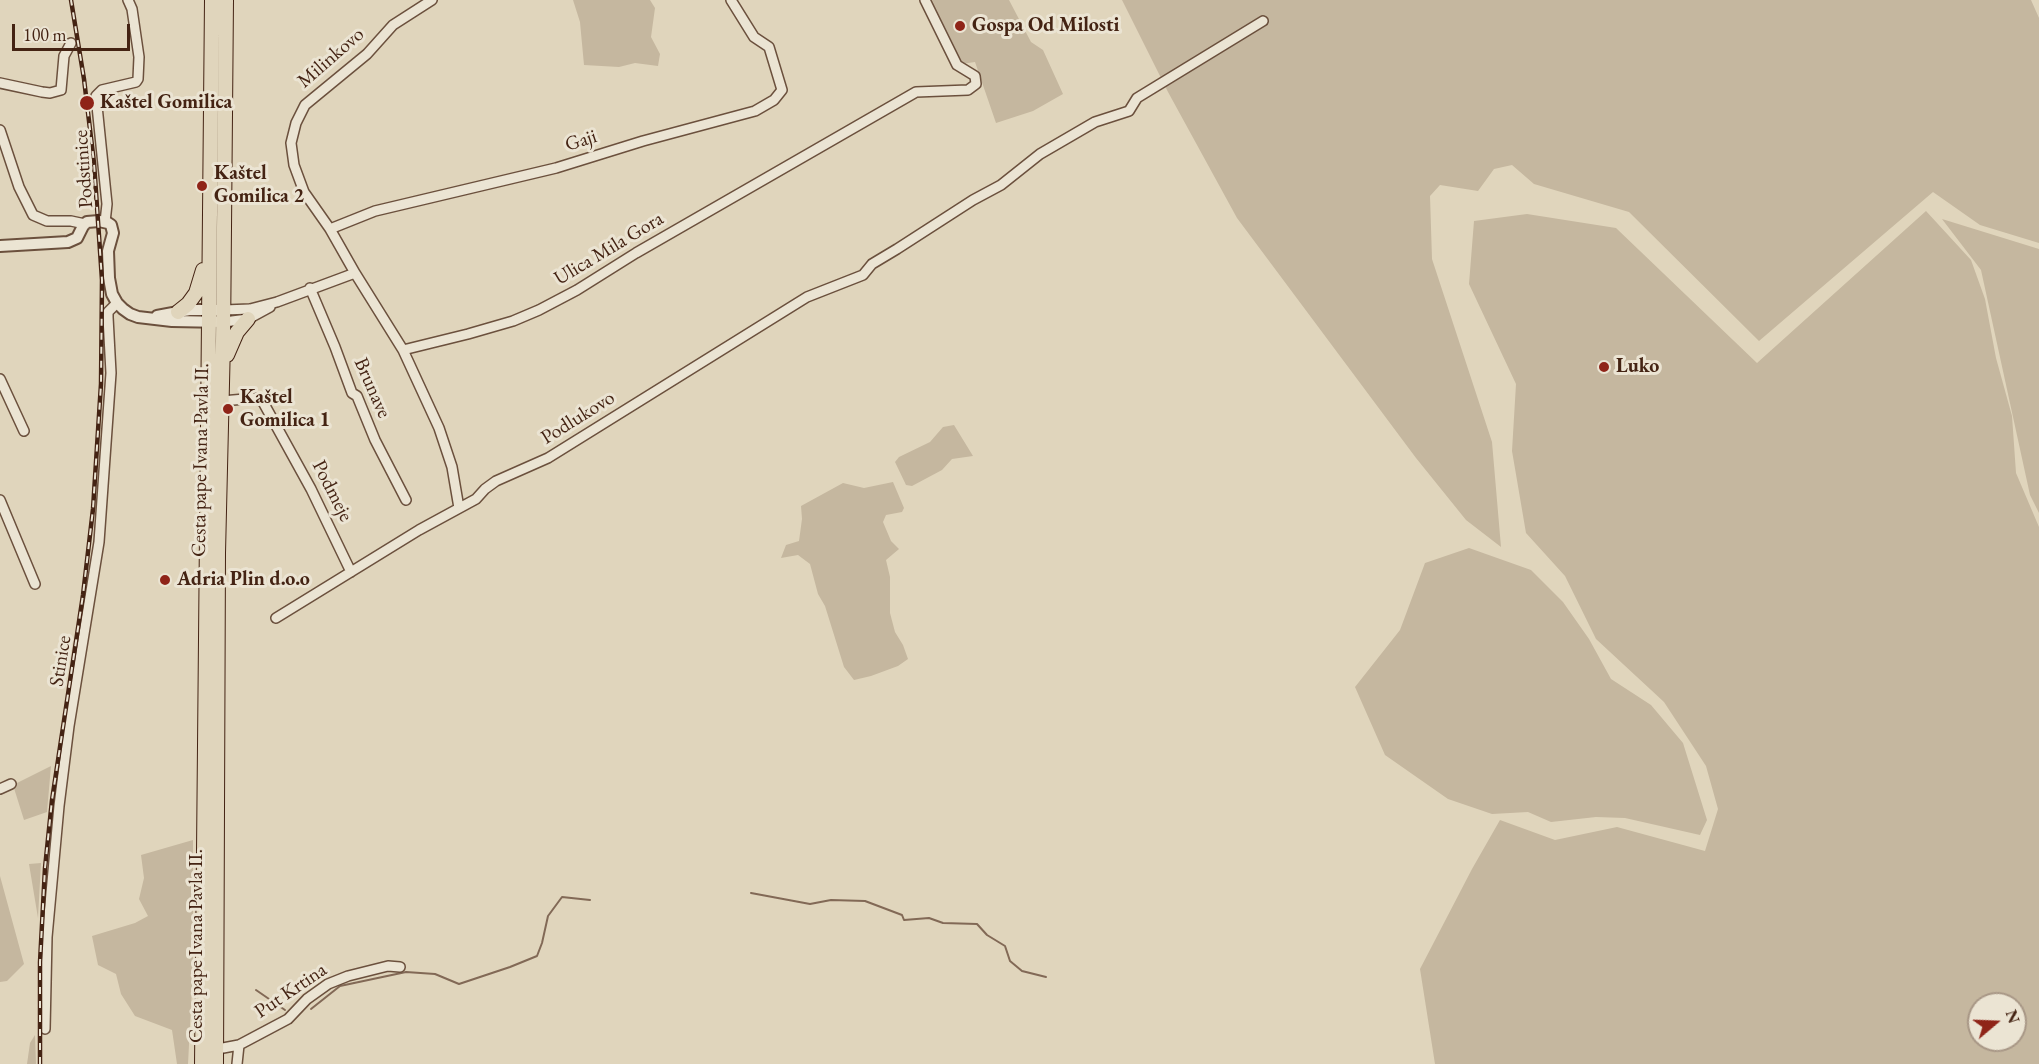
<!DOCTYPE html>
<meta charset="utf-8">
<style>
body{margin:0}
#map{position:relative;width:2039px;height:1064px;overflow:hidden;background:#e0d5bc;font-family:"EB Garamond",serif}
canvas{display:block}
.north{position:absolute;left:1967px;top:992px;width:60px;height:60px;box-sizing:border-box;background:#ebe4d3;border:2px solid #a89786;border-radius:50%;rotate:71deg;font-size:16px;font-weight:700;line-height:24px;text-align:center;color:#442313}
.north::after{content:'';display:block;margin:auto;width:21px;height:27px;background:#8f2418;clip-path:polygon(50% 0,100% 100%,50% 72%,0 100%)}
.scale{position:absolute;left:12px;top:24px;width:118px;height:27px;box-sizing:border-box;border:3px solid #442313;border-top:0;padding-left:8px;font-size:18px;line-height:21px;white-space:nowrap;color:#442313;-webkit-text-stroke:4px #ebe4d3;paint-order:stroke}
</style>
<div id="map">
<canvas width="2039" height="1064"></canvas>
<div class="north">N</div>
<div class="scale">100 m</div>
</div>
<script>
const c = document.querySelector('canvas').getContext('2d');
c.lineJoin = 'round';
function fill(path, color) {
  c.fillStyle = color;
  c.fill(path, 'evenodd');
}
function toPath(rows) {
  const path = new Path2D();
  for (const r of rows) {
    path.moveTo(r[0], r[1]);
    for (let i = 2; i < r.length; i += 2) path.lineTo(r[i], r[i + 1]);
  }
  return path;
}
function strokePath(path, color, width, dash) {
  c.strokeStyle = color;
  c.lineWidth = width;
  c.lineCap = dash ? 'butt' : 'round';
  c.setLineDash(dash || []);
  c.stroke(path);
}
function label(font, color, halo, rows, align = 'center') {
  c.font = font + ' "EB Garamond",serif';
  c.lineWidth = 6;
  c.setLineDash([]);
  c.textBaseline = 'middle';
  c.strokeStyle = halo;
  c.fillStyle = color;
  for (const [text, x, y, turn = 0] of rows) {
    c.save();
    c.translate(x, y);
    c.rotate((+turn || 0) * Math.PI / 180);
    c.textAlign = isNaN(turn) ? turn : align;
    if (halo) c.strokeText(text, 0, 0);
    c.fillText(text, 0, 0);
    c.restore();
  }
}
fill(toPath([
 [573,0,650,0,655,8,651,37,660,54,658,66,635,63,619,67,584,65,580,22],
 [930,0,1009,0,1031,42,1043,50,1063,94,1033,111,996,123,975,62,961,64],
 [1122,0,2031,0,2039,18,2039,243,1980,225,1933,192,1759,341,1629,212,1534,184,1512,165,1494,169,1478,191,1440,185,1430,196,1432,259,1492,442,1501,547,1466,520,1416,458,1237,218,1168,92],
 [1926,211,1971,260,1985,299,1996,358,2012,416,2016,473,2039,527,2039,1064,1435,1064,1420,969,1472,869,1500,820,1555,840,1617,827,1705,851,1718,809,1706,766,1664,702,1596,639,1565,576,1526,533,1512,451,1516,384,1469,284,1474,221,1527,214,1616,228,1757,363],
 [1979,1004,2015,1004,2015,1040,1979,1040],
 [1942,219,2039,249,2039,513,2030,495,1981,270],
 [954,425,973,456,952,459,942,470,912,486,906,485,895,462,899,457,930,442,943,427],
 [893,482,904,508,902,512,886,515,883,522,891,541,899,549,886,560,890,577,890,613,895,632,903,645,908,659,898,666,871,676,854,680,844,667,825,606,818,594,810,564,798,555,781,558,786,545,799,541,802,519,801,506,843,483,864,488],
 [1469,548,1531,570,1563,602,1589,639,1611,679,1651,705,1683,743,1707,820,1700,835,1625,818,1596,817,1551,822,1528,812,1492,814,1448,799,1385,755,1355,687,1400,630,1425,563],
 [51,766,47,812,24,820,13,785],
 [193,840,193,968,188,1064,177,1064,172,1030,135,1016,121,994,116,974,98,965,92,936,135,923,148,916,139,899,144,878,141,855],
 [41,863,38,918,29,864],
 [0,876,24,964,7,981,0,982],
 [35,1035,36,1064,27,1064,30,1043]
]), '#c5b79f');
strokePath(toPath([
 [751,893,810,904,831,900,865,901,902,915,904,920,929,918,943,923,977,924,987,935,1005,946,1010,961,1022,971,1046,977],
 [256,990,285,1010],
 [311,1009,340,986,406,972,435,974,459,984,510,967,537,956,542,943,548,916,562,897,590,900]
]), '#826956', 2);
const minor = toPath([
 [0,83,42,92,50,93,61,90,64,56,71,43],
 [0,130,19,187,33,215,47,221,71,221,85,224],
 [105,222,107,204,96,96,102,90,136,82,138,79,139,57,132,9,128,0],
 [330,229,304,192,294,165,291,143,296,123,305,105,367,54,393,25,432,0],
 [355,273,330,229,375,211,556,168,643,141,755,111,774,100,782,90,769,47,754,37,731,0],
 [310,288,335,347,352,393,357,396,375,440,406,500],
 [224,310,250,309,277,302,355,273,403,350,468,334,513,321,539,310,577,290,636,253,916,92,968,90,976,84,975,76,957,65,925,0],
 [224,322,248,319,270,307],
 [403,350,439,428,452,467,459,508],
 [0,379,24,431],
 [222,401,256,398,263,402,311,489,351,572],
 [0,500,35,584],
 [276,618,419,530,476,499,485,489,496,481,548,458,807,297,863,275,872,264,897,249,973,200,1001,185,1040,154,1095,122,1129,111,1137,98,1263,21],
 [0,789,11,784],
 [45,1029,47,937,59,806,69,726,99,542,111,373,108,317,108,312,117,303],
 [223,1048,239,1045,288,1019,307,999,328,984,348,976,388,966,400,967],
 [237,1064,239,1045]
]);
const tertiary = toPath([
 [0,246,68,242,77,238,83,226,87,222,99,221,108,223,111,225,113,233,108,251,109,278,112,294,117,303,123,309,130,314,138,317,172,321,224,322],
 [157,316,189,310,224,310]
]);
const primary = toPath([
 [178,312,188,304,196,293,203,270],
 [227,355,237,332,248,319],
 [202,1064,212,0],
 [216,1064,218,553,223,341,226,0]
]);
strokePath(minor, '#6b503d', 12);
strokePath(tertiary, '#6b503d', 14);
strokePath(primary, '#442313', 16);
strokePath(minor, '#ebe4d3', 9);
strokePath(tertiary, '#ebe4d3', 10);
strokePath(primary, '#e0d5bc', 14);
const rail = toPath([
 [40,1064,40,962,45,868,52,800,83,595,93,509,101,384,102,280,94,163,84,79,71,0]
]);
strokePath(rail, '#442313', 4.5);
strokePath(rail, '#ebe4d3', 2, [7]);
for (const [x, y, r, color] of [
 [960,26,6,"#8f2418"],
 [87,103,8,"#8f2418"],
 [202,186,6,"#8f2418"],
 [1604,367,6,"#8f2418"],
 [228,409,6,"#8f2418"],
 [165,580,6,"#8f2418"]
]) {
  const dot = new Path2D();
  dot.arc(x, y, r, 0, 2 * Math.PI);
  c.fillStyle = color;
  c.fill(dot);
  strokePath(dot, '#ebe4d3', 2);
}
label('bold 20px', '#442313', '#ebe4d3', [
 ["Gospa Od Milosti",972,26],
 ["Kaštel Gomilica",100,103],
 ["Kaštel",214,174],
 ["Gomilica 2",214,197],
 ["Luko",1616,367],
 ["Kaštel",240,398],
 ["Gomilica 1",240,421],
 ["Adria Plin d.o.o",177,580]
], 'left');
label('20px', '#442313', '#ebe4d3', [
 ["Milinkovo",331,58,-41],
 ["Gaji",581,141,-18],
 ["Podstinice",84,169,-94],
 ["Ulica Mila Gora",609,249,-31],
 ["Brunave",372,388,66],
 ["Podlukovo",578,418,-32],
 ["Cesta pape Ivana Pavla II.",201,460,-89],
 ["Podmeje",332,491,63],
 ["Stinice",61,661,-81],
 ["Cesta pape Ivana Pavla II.",197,946,-90],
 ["Put Krtina",291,991,-34]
]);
</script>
